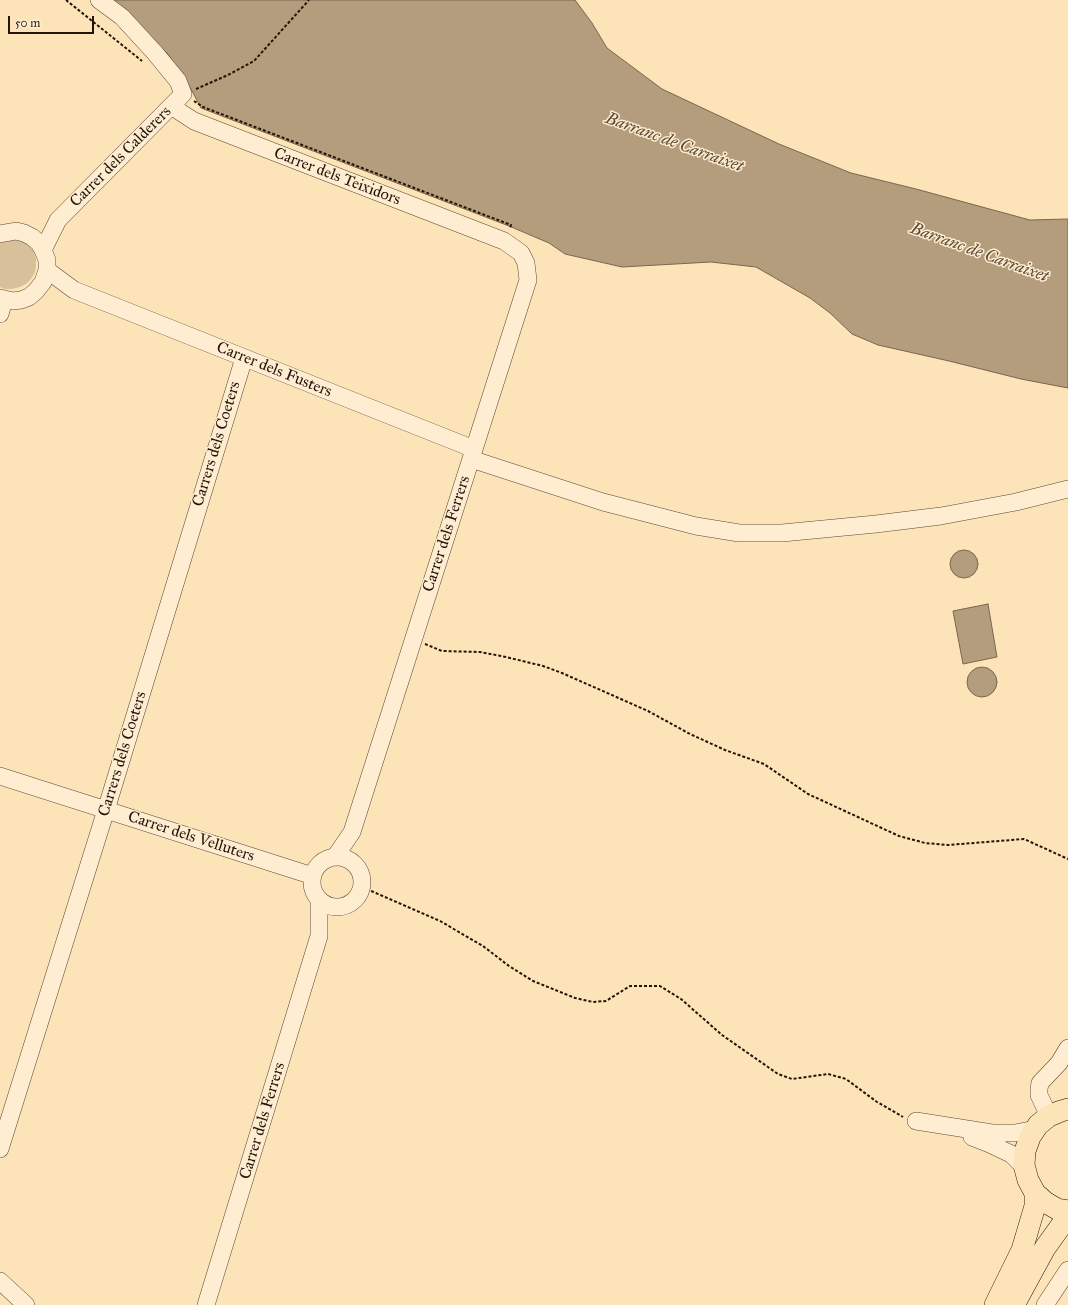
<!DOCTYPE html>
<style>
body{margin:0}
#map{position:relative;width:1068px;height:1305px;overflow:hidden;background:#fde3b8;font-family:"IM FELL Great Primer",serif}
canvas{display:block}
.scale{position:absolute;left:8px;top:16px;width:86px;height:18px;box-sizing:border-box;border:2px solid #231409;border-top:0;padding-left:5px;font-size:12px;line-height:14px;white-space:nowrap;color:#231409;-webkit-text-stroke:3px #feedd1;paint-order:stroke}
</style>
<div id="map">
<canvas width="1068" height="1305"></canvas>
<div class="scale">50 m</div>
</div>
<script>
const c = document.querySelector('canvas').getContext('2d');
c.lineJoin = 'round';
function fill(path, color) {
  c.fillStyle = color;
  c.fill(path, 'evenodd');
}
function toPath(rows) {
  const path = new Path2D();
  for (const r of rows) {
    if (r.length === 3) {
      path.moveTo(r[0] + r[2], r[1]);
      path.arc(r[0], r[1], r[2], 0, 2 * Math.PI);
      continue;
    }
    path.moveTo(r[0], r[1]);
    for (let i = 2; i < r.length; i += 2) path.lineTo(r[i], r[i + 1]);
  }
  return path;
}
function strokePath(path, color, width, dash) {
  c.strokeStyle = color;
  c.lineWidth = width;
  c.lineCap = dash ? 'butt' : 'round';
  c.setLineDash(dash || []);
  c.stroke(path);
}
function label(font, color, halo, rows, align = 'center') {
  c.font = font + ' "IM FELL Great Primer",serif';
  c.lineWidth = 3;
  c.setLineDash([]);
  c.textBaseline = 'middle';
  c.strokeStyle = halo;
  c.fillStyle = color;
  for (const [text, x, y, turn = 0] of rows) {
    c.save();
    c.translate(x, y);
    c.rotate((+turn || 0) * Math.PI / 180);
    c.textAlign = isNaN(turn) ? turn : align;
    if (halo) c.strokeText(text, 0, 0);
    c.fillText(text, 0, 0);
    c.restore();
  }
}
fill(toPath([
 [8,238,22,241,29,245,33,251,36,258,36,265,35,272,31,279,26,284,20,287,12,289,5,289,0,287,0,240]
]), '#d8c09a');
const water = toPath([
 [110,0,575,0,592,23,607,48,662,89,779,144,851,173,916,189,1030,220,1068,219,1068,388,1021,379,949,361,878,345,852,334,830,313,810,298,756,267,711,262,622,267,565,254,549,243,509,226,201,108,191,89,168,54,120,7,110,0],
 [964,564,14],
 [988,604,997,657,963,664,953,611,988,604],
 [982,682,15]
]);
fill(water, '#b39d7c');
strokePath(water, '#79664e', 1);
const minor = toPath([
 [171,106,194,121,504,241,521,253,526,263,528,280,352,832,335,857],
 [0,234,16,231,24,233,32,237,39,243,43,250,47,260,47,270,43,282,36,291,29,297,21,300,13,301,0,298],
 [43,250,58,220,183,94,178,81,155,53,122,17,99,0],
 [47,270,74,290,474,449],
 [0,314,4,300],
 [471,459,603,502,696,526,739,533,782,533,876,524,941,516,1016,502,1068,489],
 [0,776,313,876],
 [337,882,25],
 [1049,1116,1039,1095,1039,1089,1040,1083,1059,1063,1068,1048],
 [916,1121,992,1133,1015,1133,1036,1129],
 [972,1137,990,1144,1011,1154,1025,1168],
 [0,1149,106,810,244,358],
 [0,1281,26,1305],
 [206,1305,319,936,319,899],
 [1045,1305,1068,1270]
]);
const major = toPath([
 [1068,1109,1061,1111,1049,1116,1038,1125,1030,1137,1025,1151,1024,1165,1028,1180,1035,1193,1045,1202,1057,1209,1068,1211],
 [995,1305,1022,1250,1035,1206,1035,1193],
 [1014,1305,1045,1248,1068,1216]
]);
strokePath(minor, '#5a4835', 18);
strokePath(major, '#231409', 22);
strokePath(toPath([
 [66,0,142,61],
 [196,89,228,75,254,61,309,0],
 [194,101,203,107,511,225,510,228],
 [425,644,442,651,480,652,506,657,543,666,562,673,648,711,690,734,725,750,764,764,808,794,899,836,925,843,948,845,1024,839,1068,859],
 [362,887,440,921,483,946,509,966,533,981,575,998,593,1002,606,1001,630,986,660,986,681,999,722,1035,778,1074,792,1079,828,1074,846,1079,877,1102,903,1117]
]), '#231409', 2, [3, 2]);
strokePath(minor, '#feedd1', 17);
strokePath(major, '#fde3b8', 21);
label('16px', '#231409', '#feedd1', [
 ["Carrer dels Calderers",121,157,-45],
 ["Carrer dels Teixidors",337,177,21],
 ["Carrer dels Fusters",274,370,22],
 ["Carrers dels Coeters",217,444,-73],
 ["Carrer dels Ferrers",447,534,-72],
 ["Carrers dels Coeters",123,754,-73],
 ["Carrer dels Velluters",191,837,18],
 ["Carrer dels Ferrers",263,1121,-73]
]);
label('italic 17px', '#5d4b37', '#feedd1', [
 ["Barranc de Carraixet",674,143,20],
 ["Barranc de Carraixet",979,253,20]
]);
</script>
